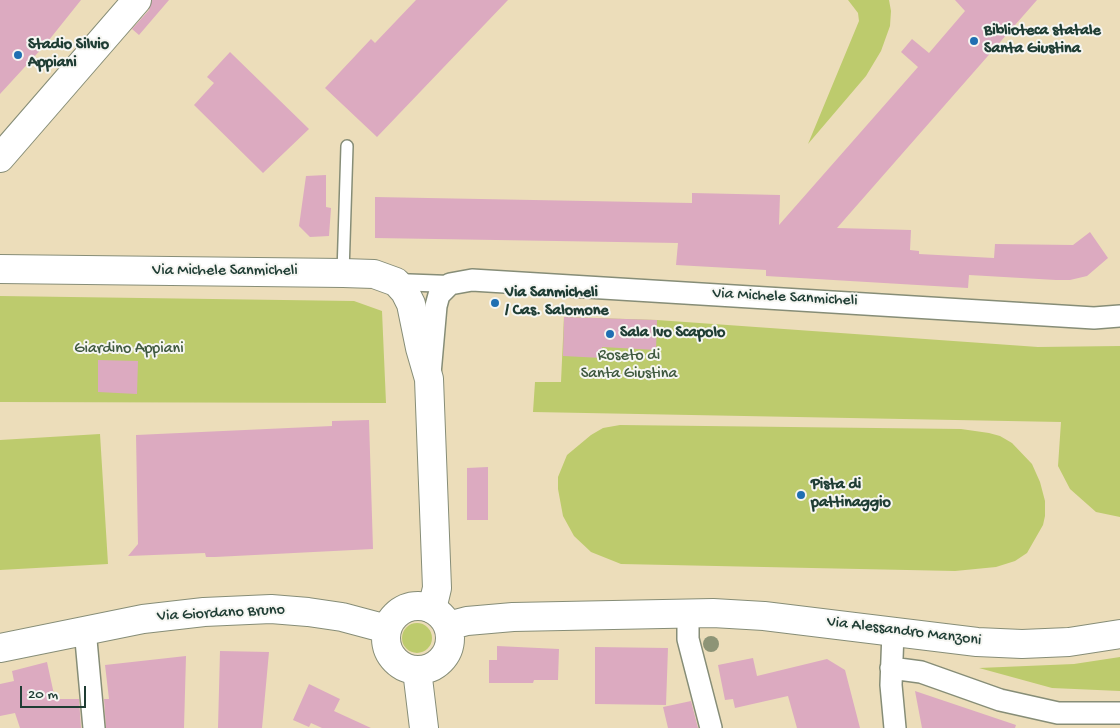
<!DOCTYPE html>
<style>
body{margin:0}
#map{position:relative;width:1120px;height:728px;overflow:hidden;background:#ecddba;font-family:"Gochi Hand",sans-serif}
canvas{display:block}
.scale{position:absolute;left:20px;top:686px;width:66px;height:22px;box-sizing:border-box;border:2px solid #1f3d34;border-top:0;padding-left:6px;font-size:15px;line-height:18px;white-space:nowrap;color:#1f3d34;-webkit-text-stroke:4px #f6f6f2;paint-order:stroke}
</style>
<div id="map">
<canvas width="1120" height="728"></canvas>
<div class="scale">20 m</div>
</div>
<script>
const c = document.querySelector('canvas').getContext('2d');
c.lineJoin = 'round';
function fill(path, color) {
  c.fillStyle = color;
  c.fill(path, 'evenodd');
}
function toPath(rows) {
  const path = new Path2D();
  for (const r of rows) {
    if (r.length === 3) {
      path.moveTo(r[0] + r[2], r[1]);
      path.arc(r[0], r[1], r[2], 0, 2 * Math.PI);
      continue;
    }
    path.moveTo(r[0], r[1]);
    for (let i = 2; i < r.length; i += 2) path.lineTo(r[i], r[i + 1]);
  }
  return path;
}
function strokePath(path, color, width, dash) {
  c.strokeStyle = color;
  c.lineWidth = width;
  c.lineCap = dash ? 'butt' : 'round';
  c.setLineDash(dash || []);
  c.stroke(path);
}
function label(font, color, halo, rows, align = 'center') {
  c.font = font + ' "Gochi Hand",sans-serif';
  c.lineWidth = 4;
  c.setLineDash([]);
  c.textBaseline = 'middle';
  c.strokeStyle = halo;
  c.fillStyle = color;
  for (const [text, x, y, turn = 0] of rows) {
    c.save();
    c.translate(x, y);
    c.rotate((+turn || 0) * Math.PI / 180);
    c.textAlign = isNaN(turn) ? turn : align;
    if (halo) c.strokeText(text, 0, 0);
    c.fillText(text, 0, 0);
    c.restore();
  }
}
fill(toPath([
 [848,0,889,0,891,11,890,26,881,51,866,76,808,144,859,21,858,13],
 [0,296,354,301,382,311,386,403,0,402],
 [564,317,657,320,1038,347,1120,346,1120,517,1096,512,1070,489,1058,466,1061,422,533,412,535,382,561,382],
 [620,425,961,429,989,433,1000,436,1012,443,1032,464,1040,482,1045,501,1045,516,1043,525,1027,553,1015,561,996,567,955,571,621,564,591,552,574,536,563,516,558,489,558,477,567,455,591,435,603,428],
 [100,434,108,564,0,570,0,440],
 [417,638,15],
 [1120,657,1120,691,1052,688,979,668,1074,664]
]), '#bdcb6d');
fill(toPath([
 [0,0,81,0,45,45,0,94],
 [152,0,169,0,139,35,132,29,149,10],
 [416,0,508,0,377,137,325,88,371,39,375,43],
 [955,0,1037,0,837,228,911,230,910,250,919,251,919,254,994,258,995,244,1073,245,1090,232,1108,258,1087,276,1070,280,1056,280,969,275,968,288,766,276,766,270,676,265,678,243,375,238,375,197,692,203,692,193,780,195,779,225,918,67,901,52,912,39,929,53,965,11],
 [230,52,309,129,263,173,194,105,214,83,207,77],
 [326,175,326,207,331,208,329,236,310,237,299,226,306,176],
 [564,317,657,320,656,350,602,347,602,358,563,356],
 [98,360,138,361,137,394,98,392],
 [369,420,373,549,215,557,206,557,205,553,128,556,138,544,136,435,332,426,332,421],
 [488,467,488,520,467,520,467,468],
 [497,646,559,649,558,680,534,680,533,683,489,683,489,660,497,660],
 [595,647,668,648,666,705,595,704],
 [220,651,269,652,262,728,218,728],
 [186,656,184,728,106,728,104,699,109,699,105,665],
 [753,658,757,676,827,659,845,670,860,728,797,728,788,696,735,708,733,699,725,700,718,665],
 [47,662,55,699,79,699,81,728,20,728,15,713,0,716,0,684,14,681,12,671],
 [309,684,340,699,334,711,371,728,322,728,311,723,309,727,293,720],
 [915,691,1016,725,1015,728,922,728],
 [691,701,698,728,668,728,663,707]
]), '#dcaac0');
const service = toPath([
 [343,273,347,146]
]);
const pedestrian = toPath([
 [396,282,450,284]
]);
const minor = toPath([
 [430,374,436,306,439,295,450,284,472,280,1094,318,1120,316],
 [688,613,688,639,711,728],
 [85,629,94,728],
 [893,632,891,685,895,728],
 [891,668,921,672,1000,700,1058,713,1120,713]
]);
const tertiary = toPath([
 [0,158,137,0],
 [0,269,343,273,374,274,396,282,405,292,411,304,420,348,429,379,437,588,432,609]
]);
const secondary = toPath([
 [418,638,32],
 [448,626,467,621,513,617,713,613,764,616,977,642,1022,644,1069,642,1120,634],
 [0,648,143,619,204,612,271,609,308,612,342,617,387,629],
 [417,670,424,728]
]);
strokePath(service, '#868d77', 14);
strokePath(pedestrian, '#868d77', 19);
strokePath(minor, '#868d77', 24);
strokePath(tertiary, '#868d77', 30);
strokePath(secondary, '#868d77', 30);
strokePath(service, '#fff', 11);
strokePath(pedestrian, '#fff', 16);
strokePath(minor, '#fff', 21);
strokePath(tertiary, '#fff', 28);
strokePath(secondary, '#fff', 28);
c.fillStyle = '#8d9476';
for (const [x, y] of [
 [711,644]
]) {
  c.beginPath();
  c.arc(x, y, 8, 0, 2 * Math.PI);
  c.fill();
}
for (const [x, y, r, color] of [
 [974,41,5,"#1f6fb2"],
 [18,55,5,"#1f6fb2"],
 [495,303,5,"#1f6fb2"],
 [610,334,5,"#1f6fb2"],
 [801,495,5,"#1f6fb2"]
]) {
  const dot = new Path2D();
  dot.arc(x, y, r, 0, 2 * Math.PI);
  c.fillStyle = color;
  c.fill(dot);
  strokePath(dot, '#f6f6f2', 2);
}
label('bold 16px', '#1f3d34', '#f6f6f2', [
 ["Biblioteca statale",984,32],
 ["Santa Giustina",984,50],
 ["Stadio Silvio",28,46],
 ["Appiani",28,64],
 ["Via Sanmicheli",505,294],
 ["/ Cas. Salomone",505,312],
 ["Sala Ivo Scapolo",620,334],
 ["Pista di",811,486],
 ["pattinaggio",811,504]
], 'left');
label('16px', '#1f3d34', '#f6f6f2', [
 ["Via Michele Sanmicheli",225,272],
 ["Via Michele Sanmicheli",785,298,3],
 ["Via Giordano Bruno",221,614,-3],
 ["Via Alessandro Manzoni",904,632,7]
]);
label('16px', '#3f593f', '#f6f6f2', [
 ["Giardino Appiani",129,350],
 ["Roseto di",629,357],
 ["Santa Giustina",629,375]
]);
</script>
